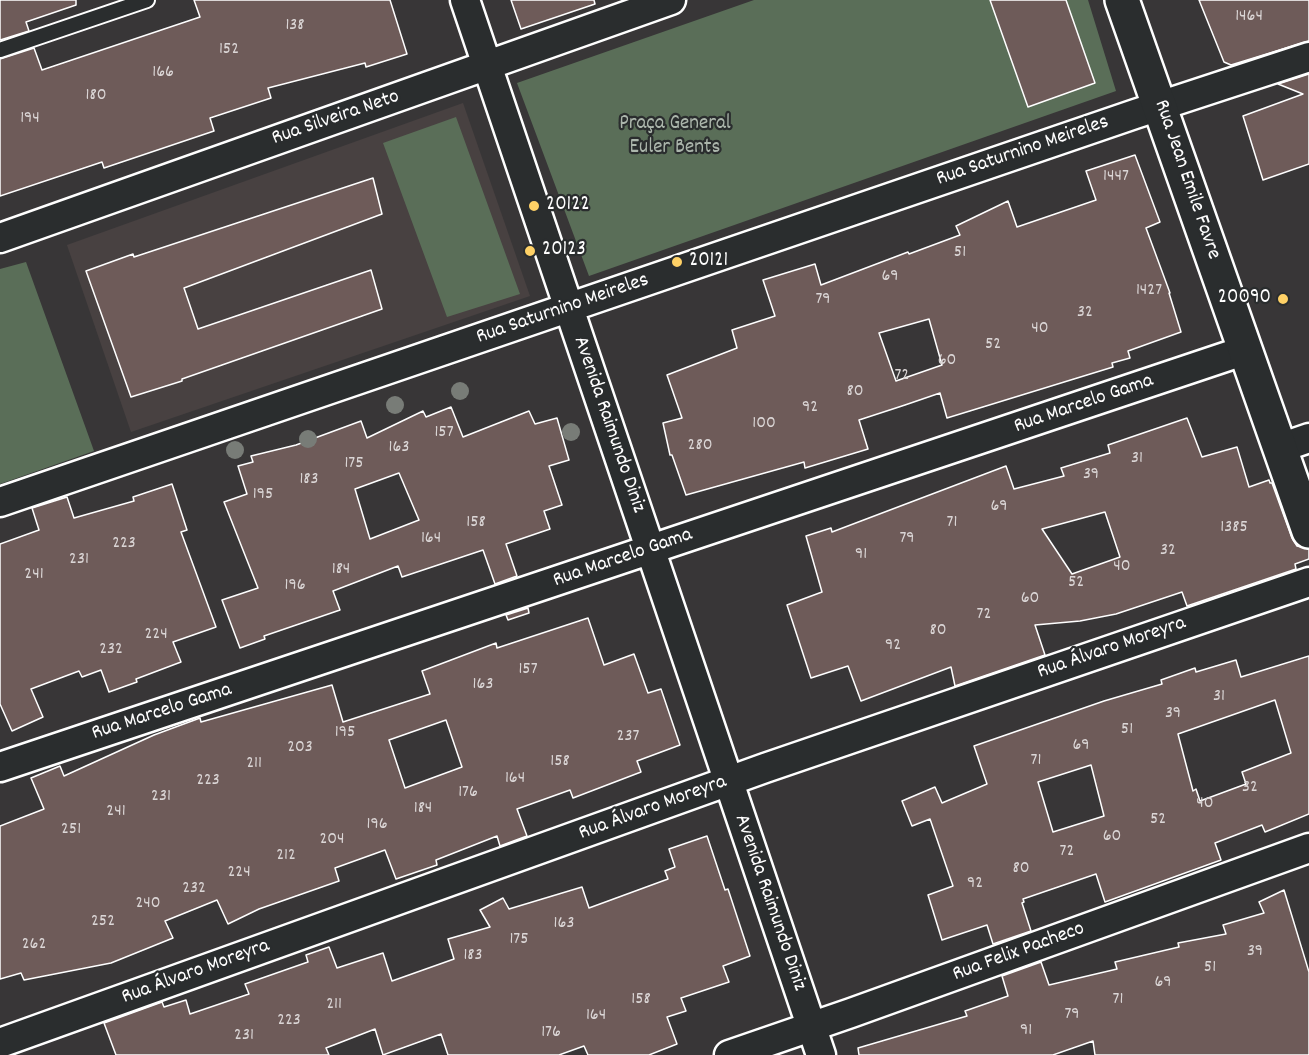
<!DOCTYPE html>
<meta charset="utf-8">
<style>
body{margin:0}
canvas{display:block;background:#383637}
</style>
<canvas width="1309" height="1055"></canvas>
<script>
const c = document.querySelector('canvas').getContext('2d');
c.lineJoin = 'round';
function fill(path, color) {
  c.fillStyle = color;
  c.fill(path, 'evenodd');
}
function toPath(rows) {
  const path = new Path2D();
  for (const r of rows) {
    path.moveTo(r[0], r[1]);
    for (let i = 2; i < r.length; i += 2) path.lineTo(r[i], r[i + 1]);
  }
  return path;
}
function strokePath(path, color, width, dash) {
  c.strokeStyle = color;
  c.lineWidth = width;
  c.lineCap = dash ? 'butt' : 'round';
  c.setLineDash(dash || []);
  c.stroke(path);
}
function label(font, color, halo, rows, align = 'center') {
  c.font = font + ' Dekko,sans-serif';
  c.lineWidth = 4.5;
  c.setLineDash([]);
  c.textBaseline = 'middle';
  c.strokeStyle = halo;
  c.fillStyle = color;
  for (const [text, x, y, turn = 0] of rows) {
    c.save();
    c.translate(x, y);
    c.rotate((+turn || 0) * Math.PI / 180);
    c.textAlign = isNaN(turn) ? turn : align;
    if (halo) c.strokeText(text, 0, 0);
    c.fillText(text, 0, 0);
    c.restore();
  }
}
fill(toPath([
 [463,103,530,296,131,432,67,245]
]), '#484141');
fill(toPath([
 [754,0,1088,0,1116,91,589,276,517,83],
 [456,117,520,294,447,317,383,143],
 [26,262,94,451,0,484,0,269]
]), '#5a6e58');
const building = toPath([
 [0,0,76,0,76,5,26,22,29,31,0,40,0,0],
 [194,0,390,0,407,54,366,67,365,63,268,88,271,98,210,118,214,131,104,168,102,162,0,196,0,59,34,48,42,70,200,17,194,0],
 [511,0,594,0,595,4,521,29,511,0],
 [990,0,1066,0,1095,83,1028,107,990,0],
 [1199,0,1309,0,1309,41,1231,65,1224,62,1199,0],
 [1309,74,1309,164,1263,180,1243,116,1303,94,1278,84,1309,74],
 [1135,155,1160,222,1146,228,1170,293,1169,293,1181,332,1128,351,1130,358,1112,363,1113,367,947,418,940,393,905,405,859,420,868,449,805,468,804,462,686,495,672,455,670,455,663,423,682,418,667,375,737,348,732,330,775,316,763,280,815,264,821,285,908,252,909,254,960,235,956,226,1008,201,1017,227,1096,200,1086,171,1135,155],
 [929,319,942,365,896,381,879,333,929,319],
 [373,178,382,214,184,288,198,329,371,270,382,309,182,379,182,381,131,397,86,271,133,254,134,257,373,178],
 [451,407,463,437,529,411,535,424,557,418,569,460,549,466,562,505,544,511,550,529,506,544,517,576,495,584,483,550,402,577,398,566,333,591,340,610,264,636,265,639,240,648,222,600,258,588,224,502,247,494,238,466,253,462,251,456,296,445,361,421,367,438,423,411,426,417,451,407],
 [399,473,419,520,370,539,355,489,399,473],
 [1187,418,1202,457,1237,447,1249,487,1269,480,1270,483,1272,483,1292,538,1297,546,1309,549,1309,559,1295,564,1296,569,1187,606,1182,592,1116,614,1080,621,1035,625,1045,655,955,686,951,667,861,701,848,666,811,678,787,605,822,592,806,536,831,528,832,532,1006,466,1014,489,1064,476,1061,468,1110,453,1108,445,1187,418],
 [1105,512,1120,557,1072,574,1042,529,1105,512],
 [172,484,187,530,181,532,216,627,173,642,181,662,136,679,137,682,109,692,101,670,82,677,79,671,31,689,43,717,12,731,0,704,0,544,39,530,32,508,67,497,74,518,134,501,133,497,172,484],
 [528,608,529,613,508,620,506,615,528,608],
 [588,618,604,665,634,654,648,693,661,689,680,745,637,761,641,772,573,798,570,790,517,809,527,836,500,846,497,836,436,860,437,865,396,879,385,850,335,868,339,881,259,909,228,924,217,900,165,921,173,938,111,963,24,980,21,973,0,979,0,826,44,809,31,778,60,766,64,776,154,735,200,718,201,722,332,685,343,722,430,694,422,671,496,643,497,648,588,618],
 [446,720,462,767,405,788,389,740,446,720],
 [1309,656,1309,814,1265,832,1262,825,1215,843,1221,860,1105,902,1096,874,1023,899,1024,902,1022,903,1031,931,993,944,987,925,942,940,928,895,953,886,930,819,912,826,902,801,935,787,942,803,987,784,974,746,1104,701,1162,684,1161,680,1195,668,1196,672,1236,660,1241,677,1309,656],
 [1275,700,1291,753,1242,772,1246,784,1200,801,1196,789,1193,791,1178,734,1275,700],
 [1091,765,1104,816,1053,832,1038,782,1091,765],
 [707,836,725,890,728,889,750,956,723,966,729,982,681,998,686,1011,667,1017,677,1044,649,1055,588,1055,584,1046,559,1055,448,1055,441,1034,383,1055,375,1029,326,1048,329,1055,116,1055,104,1023,162,1002,164,1007,186,1000,190,1014,249,994,245,984,308,962,306,955,329,947,337,968,383,953,392,981,454,959,448,939,490,927,480,910,503,898,509,909,582,887,589,908,668,879,665,871,675,867,669,849,707,836],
 [1284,890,1309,972,1309,1055,1095,1055,1093,1041,1053,1055,859,1055,858,1048,967,1016,965,1011,1008,996,1002,976,1041,962,1049,985,1117,969,1115,962,1179,947,1178,943,1226,934,1223,925,1264,913,1259,902,1284,890]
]);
fill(building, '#6e5b59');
strokePath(building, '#fff', 1.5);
const service = toPath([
 [0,50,147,0]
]);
const minor = toPath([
 [465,0,821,1055],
 [0,238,671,0],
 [1280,448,1309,438],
 [0,502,1135,114,1309,57],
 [0,767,1246,350],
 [0,1043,765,768,1309,582],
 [729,1055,851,1013,1309,848]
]);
const secondary = toPath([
 [1122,0,1309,531]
]);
strokePath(service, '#fff', 18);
strokePath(minor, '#fff', 33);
strokePath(secondary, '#fff', 38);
strokePath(service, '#2a2d2e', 14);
strokePath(minor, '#2a2d2e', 28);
strokePath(secondary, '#2a2d2e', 33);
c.fillStyle = '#787c77';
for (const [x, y] of [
 [460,391],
 [395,405],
 [571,432],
 [308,439],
 [235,450]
]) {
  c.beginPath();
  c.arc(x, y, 9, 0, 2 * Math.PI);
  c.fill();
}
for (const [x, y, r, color] of [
 [534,206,6,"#ffd166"],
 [530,251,6,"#ffd166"],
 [677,262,6,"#ffd166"],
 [1283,299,6,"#ffd166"]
]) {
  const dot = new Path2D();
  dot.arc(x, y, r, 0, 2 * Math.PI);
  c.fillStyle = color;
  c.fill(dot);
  strokePath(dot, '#2a2d2e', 2);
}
label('18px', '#dbd6d6', null, [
 ["1464",1249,18],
 ["138",295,27],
 ["152",229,51],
 ["166",163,74],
 ["180",96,97],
 ["194",30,120],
 ["1447",1116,178],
 ["51",960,254],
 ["69",890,278],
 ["1427",1149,292],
 ["79",823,301],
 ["32",1085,314],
 ["40",1040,330],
 ["52",993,346],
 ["60",947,362],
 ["72",902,377],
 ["80",855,393],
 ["92",810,409],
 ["100",764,425],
 ["157",444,434],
 ["280",700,447],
 ["163",399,449],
 ["31",1137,460],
 ["175",354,465],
 ["39",1091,476],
 ["183",309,481],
 ["195",263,496],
 ["69",999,508],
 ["158",476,524],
 ["71",952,524],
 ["1385",1234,529],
 ["164",431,540],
 ["79",907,540],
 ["223",124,545],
 ["32",1168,552],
 ["91",861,556],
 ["231",79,561],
 ["40",1122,568],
 ["184",341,571],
 ["241",34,576],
 ["52",1076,584],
 ["196",295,587],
 ["60",1030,600],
 ["72",984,616],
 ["80",938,632],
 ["224",156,636],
 ["92",893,647],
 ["232",111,651],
 ["157",528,671],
 ["163",483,686],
 ["31",1219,698],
 ["39",1173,715],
 ["51",1127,731],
 ["195",345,734],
 ["237",628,738],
 ["69",1081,747],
 ["203",300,749],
 ["71",1036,762],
 ["158",560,763],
 ["211",254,765],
 ["164",515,780],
 ["223",208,782],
 ["32",1250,789],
 ["176",468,794],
 ["231",161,798],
 ["40",1205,805],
 ["184",423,810],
 ["241",116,813],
 ["52",1158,821],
 ["196",377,826],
 ["251",71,831],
 ["60",1112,838],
 ["204",332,841],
 ["72",1067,853],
 ["212",286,857],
 ["80",1021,870],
 ["224",239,874],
 ["92",975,885],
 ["232",194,890],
 ["240",148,905],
 ["252",103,923],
 ["163",564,925],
 ["175",519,941],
 ["262",34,946],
 ["39",1255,953],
 ["183",473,957],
 ["51",1210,969],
 ["69",1163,984],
 ["158",641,1001],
 ["71",1118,1001],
 ["211",334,1006],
 ["79",1072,1016],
 ["164",596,1017],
 ["223",289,1022],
 ["91",1026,1032],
 ["176",551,1034],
 ["231",244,1037]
]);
label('21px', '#fff', '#2a2d2e', [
 ["Rua Silveira Neto",336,119,-19],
 ["Rua Saturnino Meireles",1023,152,-19],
 ["Rua Jean Emile Favre",1186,180,71],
 ["Rua Saturnino Meireles",563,310,-19],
 ["Rua Marcelo Gama",1084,405,-19],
 ["Avenida Raimundo Diniz",608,425,71],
 ["Rua Marcelo Gama",623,559,-19],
 ["Rua Álvaro Moreyra",1112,649,-19],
 ["Rua Marcelo Gama",162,713,-18],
 ["Rua Álvaro Moreyra",653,809,-20],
 ["Avenida Raimundo Diniz",769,903,71],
 ["Rua Felix Pacheco",1019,953,-20],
 ["Rua Álvaro Moreyra",196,973,-20]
]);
label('21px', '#acb6ac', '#2a2d2e', [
 ["Praça General",675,125],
 ["Euler Bents",675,149]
]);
label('21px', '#fff', '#2a2d2e', [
 ["20122",546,206],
 ["20123",542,251],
 ["20121",689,262],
 ["20090",1271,299,"right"]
], 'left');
</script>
